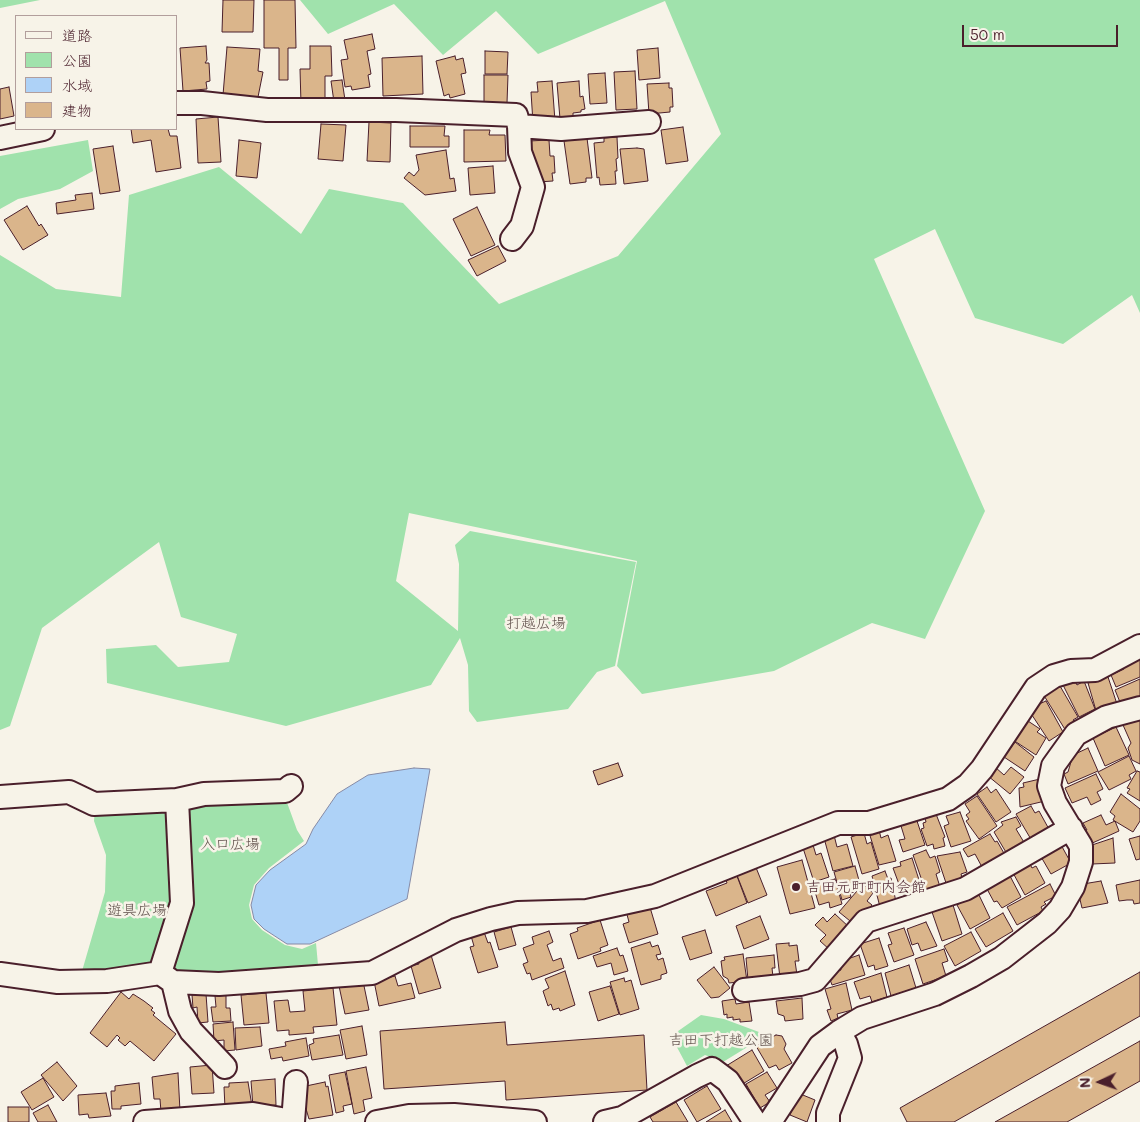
<!DOCTYPE html>
<meta charset="utf-8">
<style>
body{margin:0}
#map{position:relative;width:1140px;height:1122px;overflow:hidden;background:#f7f3e8;font-family:Mali,"Klee One",sans-serif}
canvas{display:block}
.legend{position:absolute;left:15px;top:15px;width:162px;height:115px;box-sizing:border-box;background:#f7f3e8;border:1px solid #b29e9c;margin:0;padding:6px 9px;list-style:none;font-size:15px;color:#4a1f2b}
.legend li{display:flex;align-items:center;gap:10px;height:25px}
.legend b{width:25px;border:1px solid #b29e9c}
.north{position:absolute;left:1075px;top:1057px;width:50px;height:50px;-webkit-text-stroke:4px #f7f3e8;paint-order:stroke;rotate:267deg;font-size:14px;font-weight:700;line-height:20px;text-align:center;color:#4a1f2b}
.north::after{content:'';display:block;margin:auto;width:18px;height:22px;background:#4a1f2b;clip-path:polygon(50% 0,100% 100%,50% 72%,0 100%)}
.scale{position:absolute;left:962px;top:25px;width:156px;height:22px;box-sizing:border-box;border:2px solid #4a1f2b;border-top:0;padding-left:6px;font-size:15px;line-height:18px;white-space:nowrap;color:#4a1f2b;-webkit-text-stroke:4px #f7f3e8;paint-order:stroke}
</style>
<div id="map">
<canvas width="1140" height="1122"></canvas>
<ul class="legend">
<li><b style="height:6px;background:#f7f3e8"></b>道路</li>
<li><b style="height:14px;background:#a0e2ac"></b>公園</li>
<li><b style="height:14px;background:#aed2f7"></b>水域</li>
<li><b style="height:14px;background:#dab58b"></b>建物</li>
</ul>
<div class="north">N</div>
<div class="scale">50 m</div>
</div>
<script>
const c = document.querySelector('canvas').getContext('2d');
c.lineJoin = 'round';
function fill(path, color) {
  c.fillStyle = color;
  c.fill(path, 'evenodd');
}
function toPath(rows) {
  const path = new Path2D();
  for (const r of rows) {
    path.moveTo(r[0], r[1]);
    for (let i = 2; i < r.length; i += 2) path.lineTo(r[i], r[i + 1]);
  }
  return path;
}
function strokePath(path, color, width, dash) {
  c.strokeStyle = color;
  c.lineWidth = width;
  c.lineCap = dash ? 'butt' : 'round';
  c.setLineDash(dash || []);
  c.stroke(path);
}
function label(font, color, halo, rows, align = 'center') {
  c.font = font + ' Mali,"Klee One",sans-serif';
  c.lineWidth = 5;
  c.setLineDash([]);
  c.textBaseline = 'middle';
  c.strokeStyle = halo;
  c.fillStyle = color;
  for (const [text, x, y, turn = 0] of rows) {
    c.save();
    c.translate(x, y);
    c.rotate((+turn || 0) * Math.PI / 180);
    c.textAlign = isNaN(turn) ? turn : align;
    if (halo) c.strokeText(text, 0, 0);
    c.fillText(text, 0, 0);
    c.restore();
  }
}
fill(toPath([
 [0,0,40,0,0,8],
 [300,0,1140,0,1140,313,1132,295,1063,344,975,318,935,229,874,259,985,511,925,639,872,623,774,671,642,694,617,666,637,561,409,513,396,581,458,631,459,564,455,545,470,531,636,562,615,666,597,672,568,709,477,722,469,711,468,665,460,638,431,685,286,726,107,683,106,649,156,645,178,667,229,662,237,634,181,617,159,542,42,628,10,726,0,730,0,255,56,289,121,297,129,195,219,167,301,234,329,189,403,203,499,304,618,256,721,134,665,1,538,54,496,11,443,55,394,4,328,34],
 [88,140,93,171,60,189,18,199,0,209,0,156],
 [285,797,297,830,304,841,269,868,254,885,249,905,252,919,262,930,285,945,302,949,316,943,318,965,175,976,171,971,182,806],
 [173,808,175,911,156,964,80,978,105,892,106,855,94,821,95,809],
 [701,1015,724,1019,767,1035,723,1062,705,1055,687,1066,671,1036]
]), '#a0e2ac');
const water = toPath([
 [414,768,430,769,407,899,310,944,287,944,264,929,254,919,251,905,256,885,270,870,306,844,313,829,337,794,368,775,414,768]
]);
fill(water, '#aed2f7');
strokePath(water, '#868aa5', 1);
const building = toPath([
 [223,0,254,0,253,32,222,32,223,0],
 [264,0,295,0,296,48,288,48,288,80,279,80,279,48,264,48,264,0],
 [372,34,375,49,367,51,371,74,368,75,370,87,352,90,351,86,345,87,341,60,348,59,344,40,372,34],
 [206,46,207,60,205,63,209,63,210,81,206,82,207,89,183,91,180,48,206,46],
 [310,46,331,46,332,76,325,76,325,104,301,104,300,69,310,69,310,46],
 [227,47,260,49,258,71,263,72,258,97,223,95,227,47],
 [658,48,660,78,639,80,637,50,658,48],
 [485,51,508,52,507,74,485,74,485,51],
 [422,56,423,94,383,96,382,58,422,56],
 [455,56,456,60,463,58,466,73,461,74,465,94,450,98,449,94,444,96,436,61,455,56],
 [635,71,637,109,616,110,614,72,635,71],
 [605,73,607,103,590,104,588,74,605,73],
 [484,75,508,75,507,103,484,102,484,75],
 [342,80,345,100,334,102,331,81,342,80],
 [552,81,555,121,533,123,531,92,538,92,537,82,552,81],
 [579,81,580,97,583,96,585,109,581,110,581,112,573,113,573,118,560,119,557,83,579,81],
 [669,83,669,88,672,88,673,107,670,107,670,112,649,114,647,84,669,83],
 [9,87,14,116,0,119,0,89,9,87],
 [218,117,221,162,198,163,196,119,218,117],
 [369,122,391,123,390,162,367,161,369,122],
 [321,124,346,125,343,161,318,159,321,124],
 [410,126,445,126,444,136,449,136,449,147,410,147,410,126],
 [683,127,688,161,666,164,661,130,683,127],
 [131,129,168,129,170,136,177,136,181,168,156,172,151,140,133,143,131,129],
 [464,130,490,130,489,135,505,135,506,161,464,162,464,130],
 [617,137,618,158,616,159,617,171,615,171,616,184,600,185,599,177,597,178,594,143,604,142,604,138,617,137],
 [587,138,592,178,586,178,586,182,570,184,564,141,587,138],
 [239,140,261,143,257,178,236,176,239,140],
 [549,140,550,156,554,156,555,173,552,173,553,181,538,182,529,141,549,140],
 [113,146,120,191,100,194,93,149,113,146],
 [637,148,644,149,648,181,624,184,620,149,637,148],
 [446,150,450,179,454,178,456,191,425,195,404,178,409,172,414,176,419,170,416,155,446,150],
 [493,166,495,193,470,195,468,168,493,166],
 [92,193,94,209,57,214,56,203,76,200,75,195,92,193],
 [27,206,39,226,41,224,48,235,23,250,4,220,27,206],
 [477,207,495,245,471,256,453,219,477,207],
 [498,246,506,261,477,276,468,260,498,246],
 [1140,655,1140,677,1116,687,1111,675,1124,669,1122,666,1140,655],
 [1108,677,1118,707,1097,714,1088,683,1108,677],
 [1074,679,1077,685,1084,681,1095,709,1079,717,1063,685,1074,679],
 [1140,679,1140,700,1122,707,1115,690,1140,679],
 [1060,686,1078,717,1073,720,1076,724,1066,731,1043,694,1060,686],
 [1046,701,1063,732,1049,741,1028,709,1046,701],
 [1140,718,1140,764,1132,760,1128,748,1131,743,1123,725,1140,718],
 [1028,721,1040,729,1037,732,1046,738,1036,755,1010,738,1016,728,1021,731,1028,721],
 [1116,727,1129,755,1105,766,1093,738,1116,727],
 [1015,742,1034,757,1025,771,1004,757,1015,742],
 [1088,748,1098,771,1068,784,1064,774,1068,772,1073,755,1088,748],
 [1129,756,1136,771,1129,775,1131,779,1109,790,1098,772,1129,756],
 [618,763,623,776,598,785,593,771,618,763],
 [995,767,1004,775,1011,767,1024,777,1010,794,988,776,995,767],
 [1137,771,1140,772,1140,801,1127,793,1130,789,1127,788,1137,771],
 [1096,774,1103,789,1097,792,1101,800,1091,805,1087,797,1072,803,1065,788,1096,774],
 [1040,779,1045,801,1020,807,1019,788,1024,787,1023,783,1040,779],
 [987,787,991,793,996,789,1011,812,996,822,977,794,987,787],
 [1121,794,1140,809,1140,821,1133,832,1113,820,1115,816,1110,812,1121,794],
 [977,796,997,826,979,839,966,821,969,819,966,815,970,812,965,804,977,796],
 [1031,806,1035,813,1039,811,1050,831,1032,841,1016,814,1031,806],
 [960,812,971,841,951,847,944,826,949,824,946,816,960,812],
 [936,814,945,837,943,838,945,846,934,849,933,844,927,846,921,829,924,828,923,823,926,822,925,818,936,814],
 [1101,815,1106,825,1115,821,1119,831,1088,845,1083,832,1087,830,1083,823,1101,815],
 [1016,817,1021,826,1016,829,1025,844,1007,854,994,832,1003,825,1001,822,1016,817],
 [916,818,925,845,903,852,899,840,905,839,901,826,903,825,902,822,916,818],
 [878,826,881,838,888,835,896,861,879,865,868,829,878,826],
 [864,833,867,844,871,842,879,869,862,874,851,837,864,833],
 [990,834,995,842,997,841,1005,855,982,867,975,854,968,857,963,849,990,834],
 [834,835,837,847,847,844,853,866,833,871,824,838,834,835],
 [1140,836,1140,859,1136,860,1129,839,1140,836],
 [1113,838,1115,863,1092,864,1086,847,1113,838],
 [1060,843,1071,863,1051,874,1040,855,1060,843],
 [813,845,816,855,821,853,829,877,814,882,803,848,813,845],
 [926,850,930,858,935,856,940,872,936,874,940,887,926,892,913,855,926,850],
 [960,852,967,872,961,874,963,881,947,886,937,856,960,852],
 [912,858,920,883,916,885,917,890,903,895,893,868,901,866,900,862,912,858],
 [802,860,815,908,790,914,777,867,802,860],
 [1029,862,1032,868,1036,866,1045,883,1025,895,1012,871,1029,862],
 [755,865,767,895,748,903,736,873,755,865],
 [855,866,860,884,852,886,854,892,850,893,851,897,842,900,834,872,855,866],
 [885,871,888,879,891,878,896,902,880,907,872,876,885,871],
 [737,876,747,903,716,916,706,891,727,883,726,880,737,876],
 [1010,876,1021,897,1002,908,997,901,994,902,987,889,1010,876],
 [835,879,842,904,830,908,829,902,819,905,813,885,835,879],
 [1140,880,1140,903,1134,904,1133,900,1127,900,1119,901,1116,885,1140,880],
 [1101,881,1108,903,1082,908,1078,891,1083,884,1101,881],
 [863,884,873,893,867,901,872,905,855,925,839,912,863,884],
 [1050,884,1056,896,1044,902,1046,904,1041,907,1043,911,1017,925,1007,907,1050,884],
 [978,893,990,918,970,929,957,905,978,893],
 [649,904,658,934,629,943,623,924,629,922,626,911,649,904],
 [953,905,962,934,942,941,932,912,953,905],
 [1003,913,1013,931,986,947,975,929,1003,913],
 [835,914,850,928,830,950,820,941,826,935,815,925,823,917,827,922,835,914],
 [760,916,769,939,744,949,736,926,760,916],
 [600,920,608,945,600,948,601,951,578,959,570,934,578,931,577,928,600,920],
 [926,922,937,946,921,951,918,943,912,945,907,929,926,922],
 [511,927,516,945,499,950,494,932,511,927],
 [904,928,914,955,894,962,888,945,892,944,888,933,904,928],
 [705,930,712,953,690,960,682,937,705,930],
 [549,931,553,942,547,945,553,961,561,958,564,968,532,980,530,973,527,974,523,964,528,962,523,948,534,944,532,937,549,931],
 [484,932,488,943,490,942,498,967,478,973,470,947,474,946,471,936,484,932],
 [971,932,981,951,955,966,944,946,971,932],
 [879,938,888,966,875,970,874,965,868,967,860,944,879,938],
 [650,942,652,947,658,945,661,954,656,955,658,960,663,958,667,973,661,975,661,979,641,985,631,948,650,942],
 [789,943,789,946,797,945,799,961,795,961,797,975,780,978,776,944,789,943],
 [617,948,620,956,623,955,628,971,614,975,611,963,597,967,593,956,617,948],
 [944,949,948,961,942,963,946,976,923,984,915,959,944,949],
 [743,954,747,981,729,983,728,979,723,976,721,961,725,960,724,957,743,954],
 [431,955,441,988,419,994,411,966,419,964,418,961,431,955],
 [774,955,775,968,772,968,773,977,748,980,746,958,774,955],
 [859,955,865,975,832,985,828,974,841,970,839,962,859,955],
 [909,965,916,988,891,996,885,973,909,965],
 [714,967,730,988,719,997,711,998,697,980,714,967],
 [565,971,575,1005,560,1011,559,1008,553,1010,551,1004,548,1006,543,991,549,988,545,979,565,971],
 [1140,972,1140,1016,954,1122,907,1122,900,1108,1140,972],
 [881,973,887,997,872,1002,870,996,860,999,854,982,881,973],
 [395,976,398,986,411,983,415,998,379,1006,374,981,395,976],
 [624,978,625,982,631,980,639,1009,620,1015,610,982,624,978],
 [363,981,369,1010,345,1014,339,986,363,981],
 [846,983,852,1010,837,1014,838,1018,831,1021,827,1010,831,1009,825,989,846,983],
 [610,986,619,1014,598,1021,589,992,610,986],
 [333,988,337,1025,313,1027,314,1033,289,1035,289,1030,277,1031,274,1001,288,1000,290,1012,305,1011,303,991,333,988],
 [121,992,129,999,133,994,144,1001,153,1008,151,1010,155,1013,153,1015,176,1034,154,1061,130,1041,125,1046,118,1040,120,1038,117,1035,107,1047,90,1033,121,992],
 [266,993,269,1023,244,1025,241,995,266,993],
 [206,994,208,1022,198,1023,197,1007,193,1008,192,995,206,994],
 [226,995,226,1008,230,1008,231,1021,213,1022,211,1007,216,1007,215,996,226,995],
 [802,998,803,1019,785,1021,784,1016,778,1014,776,1001,802,998],
 [735,999,736,1004,749,1002,752,1021,740,1022,740,1019,733,1020,733,1017,727,1018,727,1014,724,1015,722,1001,735,999],
 [233,1022,235,1050,224,1051,224,1040,214,1041,213,1024,233,1022],
 [505,1022,507,1045,644,1035,647,1090,506,1100,505,1081,384,1089,380,1031,505,1022],
 [362,1026,367,1055,346,1059,340,1030,362,1026],
 [260,1027,262,1046,236,1050,235,1028,260,1027],
 [339,1035,343,1055,312,1060,309,1045,314,1043,313,1039,339,1035],
 [776,1035,782,1036,786,1044,784,1049,792,1063,779,1070,776,1065,769,1068,756,1046,776,1035],
 [306,1038,309,1056,283,1061,282,1057,271,1059,269,1049,286,1046,285,1042,306,1038],
 [1140,1041,1140,1081,1067,1122,995,1122,1140,1041],
 [752,1050,764,1071,741,1085,726,1066,752,1050],
 [57,1062,77,1086,63,1101,41,1075,57,1062],
 [212,1065,214,1093,192,1094,190,1067,212,1065],
 [366,1067,372,1098,363,1100,365,1111,354,1114,346,1071,366,1067],
 [345,1072,352,1104,343,1106,344,1111,336,1113,329,1075,345,1072],
 [767,1072,777,1088,765,1095,770,1102,760,1108,746,1084,767,1072],
 [178,1073,180,1111,161,1112,160,1099,154,1099,152,1077,178,1073],
 [43,1078,54,1097,32,1110,21,1092,43,1078],
 [275,1079,276,1105,253,1107,251,1081,275,1079],
 [248,1082,252,1106,225,1108,224,1087,229,1087,229,1083,248,1082],
 [325,1082,326,1087,328,1086,333,1115,309,1119,304,1102,306,1101,306,1086,325,1082],
 [139,1083,141,1104,121,1106,121,1109,112,1109,111,1091,115,1091,115,1086,139,1083],
 [707,1086,721,1109,697,1122,684,1100,707,1086],
 [106,1093,111,1116,89,1118,88,1114,79,1115,78,1095,106,1093],
 [798,1093,815,1100,807,1122,790,1115,798,1093],
 [676,1102,688,1122,653,1122,650,1117,676,1102],
 [48,1105,57,1122,38,1122,33,1113,48,1105],
 [8,1107,29,1107,29,1122,8,1122,8,1107],
 [725,1110,732,1122,706,1122,725,1110]
]);
fill(building, '#dab58b');
strokePath(building, '#4a1f2b', 1);
const minor = toPath([
 [176,103,202,103,267,110,396,110,516,115,519,126,561,129,649,122],
 [0,138,43,129],
 [512,239,522,226,533,187,520,152,519,126],
 [0,797,69,792,94,804,177,800,182,903,160,973],
 [177,800,204,794,285,791,291,786],
 [0,974,58,982,107,981,160,973,173,982,219,984,372,973,456,930,491,919,518,913,587,911,655,896,838,823,869,823,948,799,968,785,982,769,1036,688,1054,676,1071,671,1095,670,1140,646],
 [173,982,180,1011,191,1031,225,1067],
 [744,990,800,984,815,980,866,921,965,889,1071,828],
 [145,1122,253,1114,292,1121],
 [293,1122,296,1082],
 [377,1122,409,1116,454,1115,535,1122],
 [605,1122,622,1118,697,1076,712,1069,728,1081,755,1122],
 [770,1122,820,1046,839,1032,862,1018,935,994,971,976,1002,958,1047,923,1060,909,1073,887,1081,862,1081,846,1055,803,1049,786,1053,766,1076,734,1107,717,1140,708],
 [828,1122,828,1113,850,1058,846,1044,839,1032]
]);
strokePath(minor, '#4a1f2b', 26);
strokePath(minor, '#f7f3e8', 22);
for (const [x, y, r, color] of [
 [796,887,5,"#4a1f2b"]
]) {
  const dot = new Path2D();
  dot.arc(x, y, r, 0, 2 * Math.PI);
  c.fillStyle = color;
  c.fill(dot);
  strokePath(dot, '#f7f3e8', 2);
}
label('15px', '#60504b', '#f7f3e8', [
 ["打越広場",536,623],
 ["入口広場",230,844],
 ["遊具広場",137,910],
 ["吉田下打越公園",721,1040]
]);
label('15px', '#4a1f2b', '#f7f3e8', [
 ["吉田元町町内会館",806,887]
], 'left');
</script>
